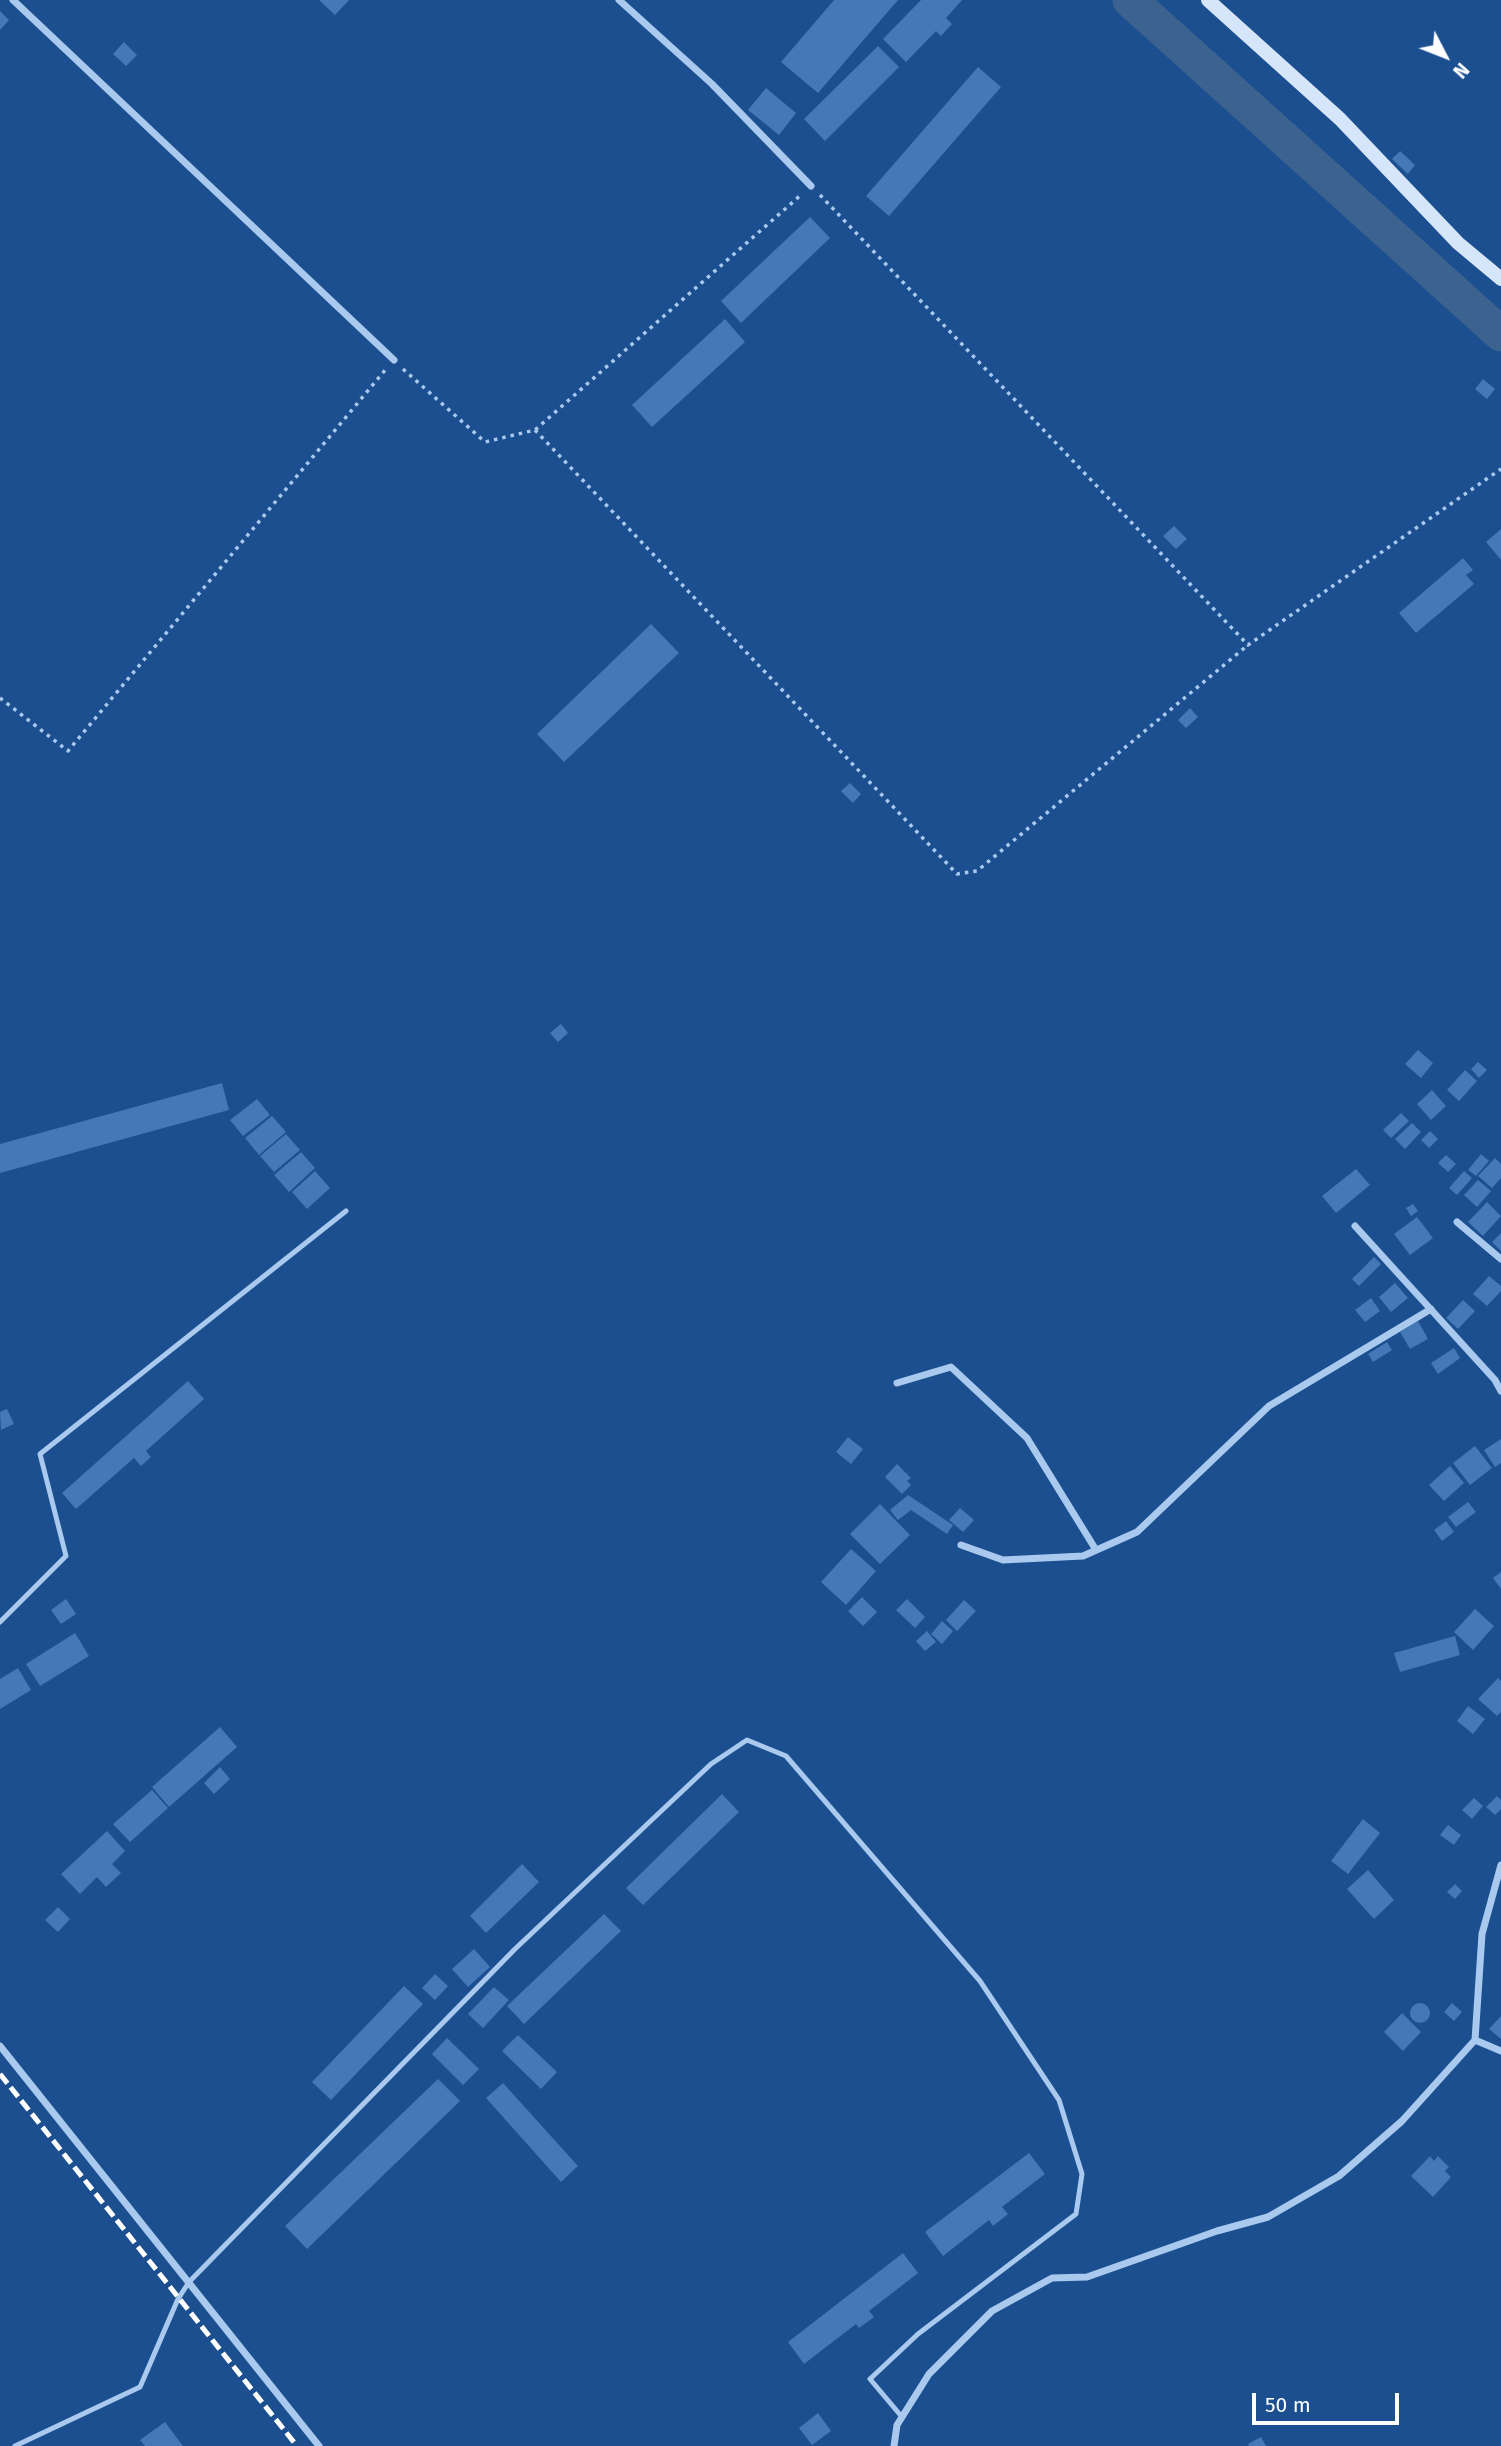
<!DOCTYPE html>
<style>
body{margin:0}
#map{position:relative;width:1501px;height:2446px;overflow:hidden;background:#1b4f8f;font-family:"Fira Sans",sans-serif}
canvas{display:block}
.north{position:absolute;left:1410px;top:21px;width:70px;height:70px;-webkit-text-stroke:5px #1b4f8f;paint-order:stroke;rotate:132deg;font-size:19px;font-weight:700;line-height:28px;text-align:center;color:#fff}
.north::after{content:'';display:block;margin:auto;width:24px;height:32px;background:#fff;clip-path:polygon(50% 0,100% 100%,50% 72%,0 100%)}
.scale{position:absolute;left:1252px;top:2393px;width:147px;height:32px;box-sizing:border-box;border:4px solid #fff;border-top:0;padding-left:9px;font-size:21px;line-height:24px;white-space:nowrap;color:#fff;-webkit-text-stroke:5px #1b4f8f;paint-order:stroke}
</style>
<div id="map">
<canvas width="1501" height="2446"></canvas>
<div class="north">N</div>
<div class="scale">50 m</div>
</div>
<script>
const c = document.querySelector('canvas').getContext('2d');
c.lineJoin = 'round';
function toPath(rows) {
  const path = new Path2D();
  for (const r of rows) {
    if (r.length === 3) {
      path.moveTo(r[0] + r[2], r[1]);
      path.arc(r[0], r[1], r[2], 0, 2 * Math.PI);
      continue;
    }
    path.moveTo(r[0], r[1]);
    for (let i = 2; i < r.length; i += 2) path.lineTo(r[i], r[i + 1]);
  }
  return path;
}
function strokePath(path, color, width, dash) {
  c.strokeStyle = color;
  c.lineWidth = width;
  c.lineCap = dash ? 'butt' : 'round';
  c.setLineDash(dash || []);
  c.stroke(path);
}
function fill(path, color) {
  c.fillStyle = color;
  c.fill(path, 'evenodd');
}
strokePath(toPath([
 [1130,0,1501,334]
]), '#3c6290', 35);
fill(toPath([
 [319,0,349,0,335,15],
 [834,0,898,0,818,93,781,62],
 [921,0,962,0,946,18,952,24,941,36,936,31,906,62,883,39],
 [0,11,9,20,0,30],
 [124,42,137,55,126,66,113,54],
 [878,46,899,67,825,141,804,119],
 [978,67,1001,87,889,216,866,196],
 [766,88,796,113,779,135,748,110],
 [1400,151,1415,165,1408,174,1392,159],
 [810,217,830,238,741,323,721,301],
 [725,319,745,342,652,427,632,405],
 [1483,379,1495,389,1487,399,1475,389],
 [1174,526,1187,539,1176,549,1163,536],
 [1501,529,1501,560,1486,542],
 [1463,558,1473,570,1466,575,1474,584,1416,633,1399,613],
 [651,624,679,653,564,762,537,734],
 [1190,708,1198,717,1186,728,1178,720],
 [850,783,861,794,853,803,841,791],
 [561,1024,568,1033,558,1042,550,1033],
 [1418,1050,1433,1063,1421,1078,1405,1064],
 [1478,1062,1487,1070,1479,1078,1471,1069],
 [1465,1070,1477,1081,1459,1101,1447,1090],
 [222,1083,229,1110,0,1173,0,1144],
 [1432,1090,1446,1106,1431,1120,1417,1104],
 [257,1099,270,1115,243,1136,230,1120],
 [1401,1113,1409,1121,1391,1138,1383,1130],
 [272,1116,286,1132,259,1155,245,1138],
 [1412,1123,1421,1132,1405,1149,1395,1139],
 [1430,1131,1438,1139,1429,1148,1421,1140],
 [286,1134,300,1150,274,1172,260,1156],
 [301,1152,315,1168,289,1192,274,1175],
 [1481,1154,1489,1161,1476,1176,1468,1170],
 [1446,1155,1456,1164,1448,1172,1438,1163],
 [1495,1158,1501,1164,1501,1178,1492,1188,1478,1176],
 [1356,1169,1370,1185,1336,1213,1322,1196],
 [315,1171,330,1188,307,1209,292,1192],
 [1464,1171,1472,1178,1457,1195,1449,1188],
 [1478,1180,1491,1191,1477,1207,1464,1195],
 [1487,1202,1501,1216,1483,1236,1468,1222],
 [1413,1204,1418,1211,1411,1216,1406,1208],
 [1417,1217,1433,1238,1410,1255,1394,1234],
 [1501,1233,1501,1251,1492,1242],
 [1374,1257,1381,1264,1359,1286,1352,1279],
 [1489,1276,1501,1286,1501,1291,1487,1306,1473,1294],
 [1395,1283,1408,1298,1391,1312,1379,1297],
 [1371,1298,1380,1311,1365,1322,1355,1310],
 [1463,1300,1475,1311,1458,1329,1446,1318],
 [1418,1321,1428,1339,1410,1349,1400,1332],
 [1387,1342,1392,1350,1373,1362,1368,1354],
 [1454,1348,1460,1358,1438,1374,1431,1363],
 [188,1381,204,1399,146,1451,151,1457,141,1466,134,1458,76,1509,62,1493],
 [7,1409,14,1424,1,1430,0,1412],
 [848,1437,863,1449,851,1464,836,1452],
 [1501,1439,1501,1463,1495,1467,1484,1450],
 [1475,1446,1492,1468,1470,1485,1453,1463],
 [897,1464,911,1478,907,1481,911,1485,902,1494,885,1477],
 [1450,1466,1464,1483,1444,1501,1429,1485],
 [908,1495,953,1525,947,1534,911,1510,898,1520,890,1510],
 [1468,1502,1476,1512,1456,1527,1448,1517],
 [880,1504,910,1535,880,1564,850,1534],
 [960,1508,974,1520,963,1532,949,1520],
 [1446,1521,1454,1532,1442,1541,1434,1530],
 [851,1549,876,1571,846,1605,821,1582],
 [1501,1572,1501,1589,1493,1578],
 [862,1597,877,1612,863,1626,848,1611],
 [66,1599,76,1614,61,1624,51,1610],
 [907,1599,925,1617,915,1628,896,1610],
 [964,1600,976,1611,957,1631,946,1620],
 [1475,1609,1494,1626,1473,1650,1454,1632],
 [942,1621,953,1631,942,1644,931,1634],
 [927,1631,936,1642,925,1651,916,1641],
 [75,1633,89,1656,40,1686,26,1664],
 [1455,1636,1460,1655,1400,1672,1394,1653],
 [18,1668,31,1690,0,1709,0,1679],
 [1498,1678,1501,1681,1501,1712,1497,1716,1478,1699],
 [1468,1706,1485,1719,1473,1734,1457,1721],
 [220,1727,237,1747,169,1807,152,1787],
 [220,1767,230,1779,214,1794,204,1783],
 [152,1790,168,1808,130,1842,113,1824],
 [722,1794,739,1812,643,1905,626,1888],
 [1497,1796,1501,1800,1501,1809,1495,1815,1486,1807],
 [1474,1798,1483,1806,1472,1819,1462,1810],
 [1363,1819,1380,1833,1348,1874,1331,1861],
 [1448,1825,1461,1835,1454,1845,1440,1835],
 [107,1831,125,1851,112,1864,121,1873,106,1887,97,1877,80,1894,61,1874],
 [522,1864,539,1882,486,1933,470,1916],
 [1368,1870,1394,1900,1374,1919,1347,1889],
 [1455,1884,1462,1891,1455,1899,1447,1892],
 [58,1907,70,1919,58,1932,45,1920],
 [604,1914,621,1931,524,2024,507,2006],
 [474,1949,490,1967,468,1987,452,1969],
 [435,1974,448,1986,435,2000,422,1988],
 [404,1986,423,2004,331,2100,312,2082],
 [494,1987,509,2000,483,2028,468,2014],
 [1420,2013,10],
 [1452,2003,1462,2012,1454,2021,1444,2012],
 [1402,2013,1421,2032,1403,2051,1384,2032],
 [1501,2016,1501,2039,1489,2029],
 [518,2035,557,2072,541,2089,502,2051],
 [447,2038,479,2069,463,2085,432,2054],
 [438,2079,460,2101,307,2249,285,2226],
 [503,2083,578,2166,561,2182,486,2098],
 [1029,2153,1045,2174,1002,2207,1008,2214,993,2226,989,2220,943,2256,925,2232],
 [1430,2156,1434,2161,1438,2156,1449,2167,1445,2171,1451,2177,1433,2197,1411,2176],
 [903,2253,918,2273,869,2311,874,2317,859,2328,856,2324,804,2364,788,2342],
 [818,2413,831,2431,812,2445,799,2428],
 [165,2422,183,2446,145,2446,140,2440],
 [1261,2437,1266,2446,1249,2446,1248,2444]
]), '#4478b7');
strokePath(toPath([
 [820,195,1248,645,1501,469],
 [403,369,485,442,535,430,802,194],
 [535,430,957,874,977,871,1248,645],
 [0,698,68,751,386,369]
]), '#a9c9ee', 3.5, [3.5, 5]);
strokePath(toPath([
 [0,1622,66,1556,40,1454,346,1211],
 [15,2446,140,2387,178,2299,189,2282,515,1949,711,1764,747,1740,786,1756,980,1981,1059,2100,1082,2174,1076,2214,918,2334,870,2379,902,2417]
]), '#a9c9ee', 5);
strokePath(toPath([
 [13,0,394,360],
 [619,0,712,84,811,186],
 [1457,1222,1501,1259],
 [1355,1226,1495,1380,1501,1391],
 [897,1383,951,1367,1027,1438,1096,1550],
 [961,1545,1003,1560,1083,1556,1137,1532,1269,1406,1431,1309],
 [1475,2040,1501,2051],
 [0,2046,319,2446],
 [894,2446,897,2425,929,2374,992,2311,1052,2278,1087,2277,1217,2231,1268,2217,1339,2176,1402,2121,1475,2040,1482,1934,1501,1865]
]), '#a9c9ee', 7);
strokePath(toPath([
 [1208,0,1340,119,1458,243,1501,279]
]), '#d6e6fa', 14);
strokePath(toPath([
 [0,2074,297,2446]
]), '#fff', 5, [12, 5]);
</script>
